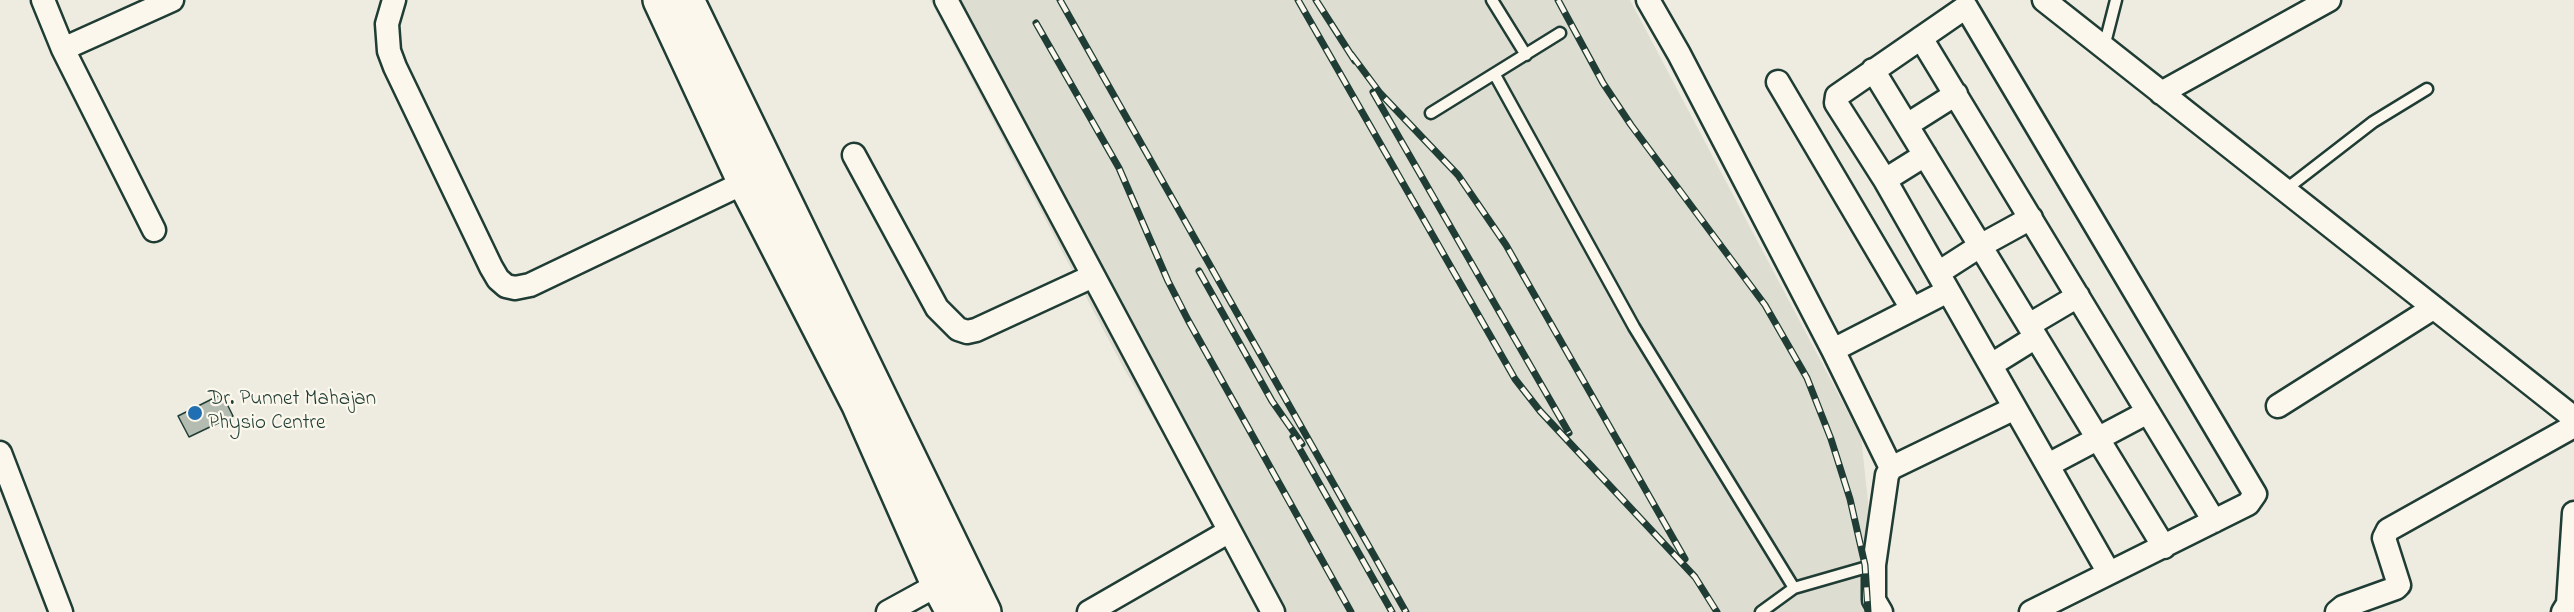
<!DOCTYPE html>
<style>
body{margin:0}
canvas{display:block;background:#eeece1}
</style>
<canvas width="2574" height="612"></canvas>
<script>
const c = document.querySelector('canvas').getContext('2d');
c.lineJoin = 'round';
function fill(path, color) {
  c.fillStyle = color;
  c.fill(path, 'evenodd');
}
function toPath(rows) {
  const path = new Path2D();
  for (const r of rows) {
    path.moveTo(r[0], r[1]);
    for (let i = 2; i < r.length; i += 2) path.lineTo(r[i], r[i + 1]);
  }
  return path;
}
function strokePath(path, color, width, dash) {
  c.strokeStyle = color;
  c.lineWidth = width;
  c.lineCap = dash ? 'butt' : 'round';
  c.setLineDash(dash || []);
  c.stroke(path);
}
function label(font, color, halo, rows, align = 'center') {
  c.font = font + ' "Indie Flower",sans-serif';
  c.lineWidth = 4.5;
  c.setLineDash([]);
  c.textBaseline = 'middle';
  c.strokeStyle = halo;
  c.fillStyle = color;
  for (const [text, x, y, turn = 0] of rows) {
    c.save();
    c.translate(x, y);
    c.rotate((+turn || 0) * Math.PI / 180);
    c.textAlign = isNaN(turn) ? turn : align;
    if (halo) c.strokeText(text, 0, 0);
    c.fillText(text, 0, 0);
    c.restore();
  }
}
fill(toPath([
 [930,0,1630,0,1861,437,1880,612,1270,612,1124,369]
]), '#ddddd2');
const building = toPath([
 [222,394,233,416,189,437,178,416,222,394]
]);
fill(building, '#b4bbb0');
strokePath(building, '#1f3d34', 1.5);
const lane = toPath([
 [1492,0,1526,55],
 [2104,47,2116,0],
 [1495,75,1634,327,1794,588],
 [1431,113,1560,33],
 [2285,190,2373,122,2427,89],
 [1761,612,1794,588,1874,565]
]);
const street = toPath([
 [43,0,63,49,154,230],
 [394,0,387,24,389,51,395,67,491,267,498,279,506,286,515,288,530,285,758,176],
 [946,0,1273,612],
 [1648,0,1679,54,1833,350],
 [2044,0,2574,418],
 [1921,38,2214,521],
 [63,49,172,0],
 [1873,70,2164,547],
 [1778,82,1912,309],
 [2161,93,2329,0],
 [1907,125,1956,94],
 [854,155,937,308,958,329,967,332,976,330,1093,276],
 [1885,180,1925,155],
 [1938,273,1980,246,2031,218],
 [2029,325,2078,296],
 [1991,365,2036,337],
 [2278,406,2433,308],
 [0,453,61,612],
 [2048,465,2148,412],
 [1891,468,1833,350,1948,291],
 [888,612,950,578],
 [1089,612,1228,532],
 [1881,612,1874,600,1874,565,1887,475,1891,468,2015,408],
 [2031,612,2248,504,2255,494,1966,7,1837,96,1836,103,1885,180,2109,573],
 [2337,612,2343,607,2396,588,2399,585,2384,538,2388,530,2574,426],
 [2563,612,2568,604,2574,513]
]);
const primary = toPath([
 [660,0,745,183,859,405,938,584,953,612],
 [687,0,984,612]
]);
strokePath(lane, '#1f3d34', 15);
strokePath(street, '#1f3d34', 27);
strokePath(primary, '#1f3d34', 38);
strokePath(lane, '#fbf7ec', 10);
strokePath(street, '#fbf7ec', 22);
strokePath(primary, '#fbf7ec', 33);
const rail = toPath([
 [1060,0,1406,612],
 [1298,0,1515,379,1540,411,1695,577,1717,612],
 [1316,0,1355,61],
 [1558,0,1603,83,1631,125,1765,305,1807,378,1831,439,1850,499,1865,565,1868,612],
 [1036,23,1119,168,1168,281,1188,320,1351,612],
 [1351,54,1380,93,1458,175,1506,245,1685,559],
 [1373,92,1569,433],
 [1199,271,1272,401,1302,444],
 [1293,437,1392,612]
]);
strokePath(rail, '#1f3d34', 7);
strokePath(rail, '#fbf7ec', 4.5, [14]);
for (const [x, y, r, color] of [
 [195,413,8,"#1f6fb2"]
]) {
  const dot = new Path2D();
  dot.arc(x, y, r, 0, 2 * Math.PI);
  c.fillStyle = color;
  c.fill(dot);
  strokePath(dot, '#fbf7ec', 2);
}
label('21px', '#1f3d34', '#fbf7ec', [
 ["Dr. Punnet Mahajan",208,401],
 ["Physio Centre",208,425]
], 'left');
</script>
